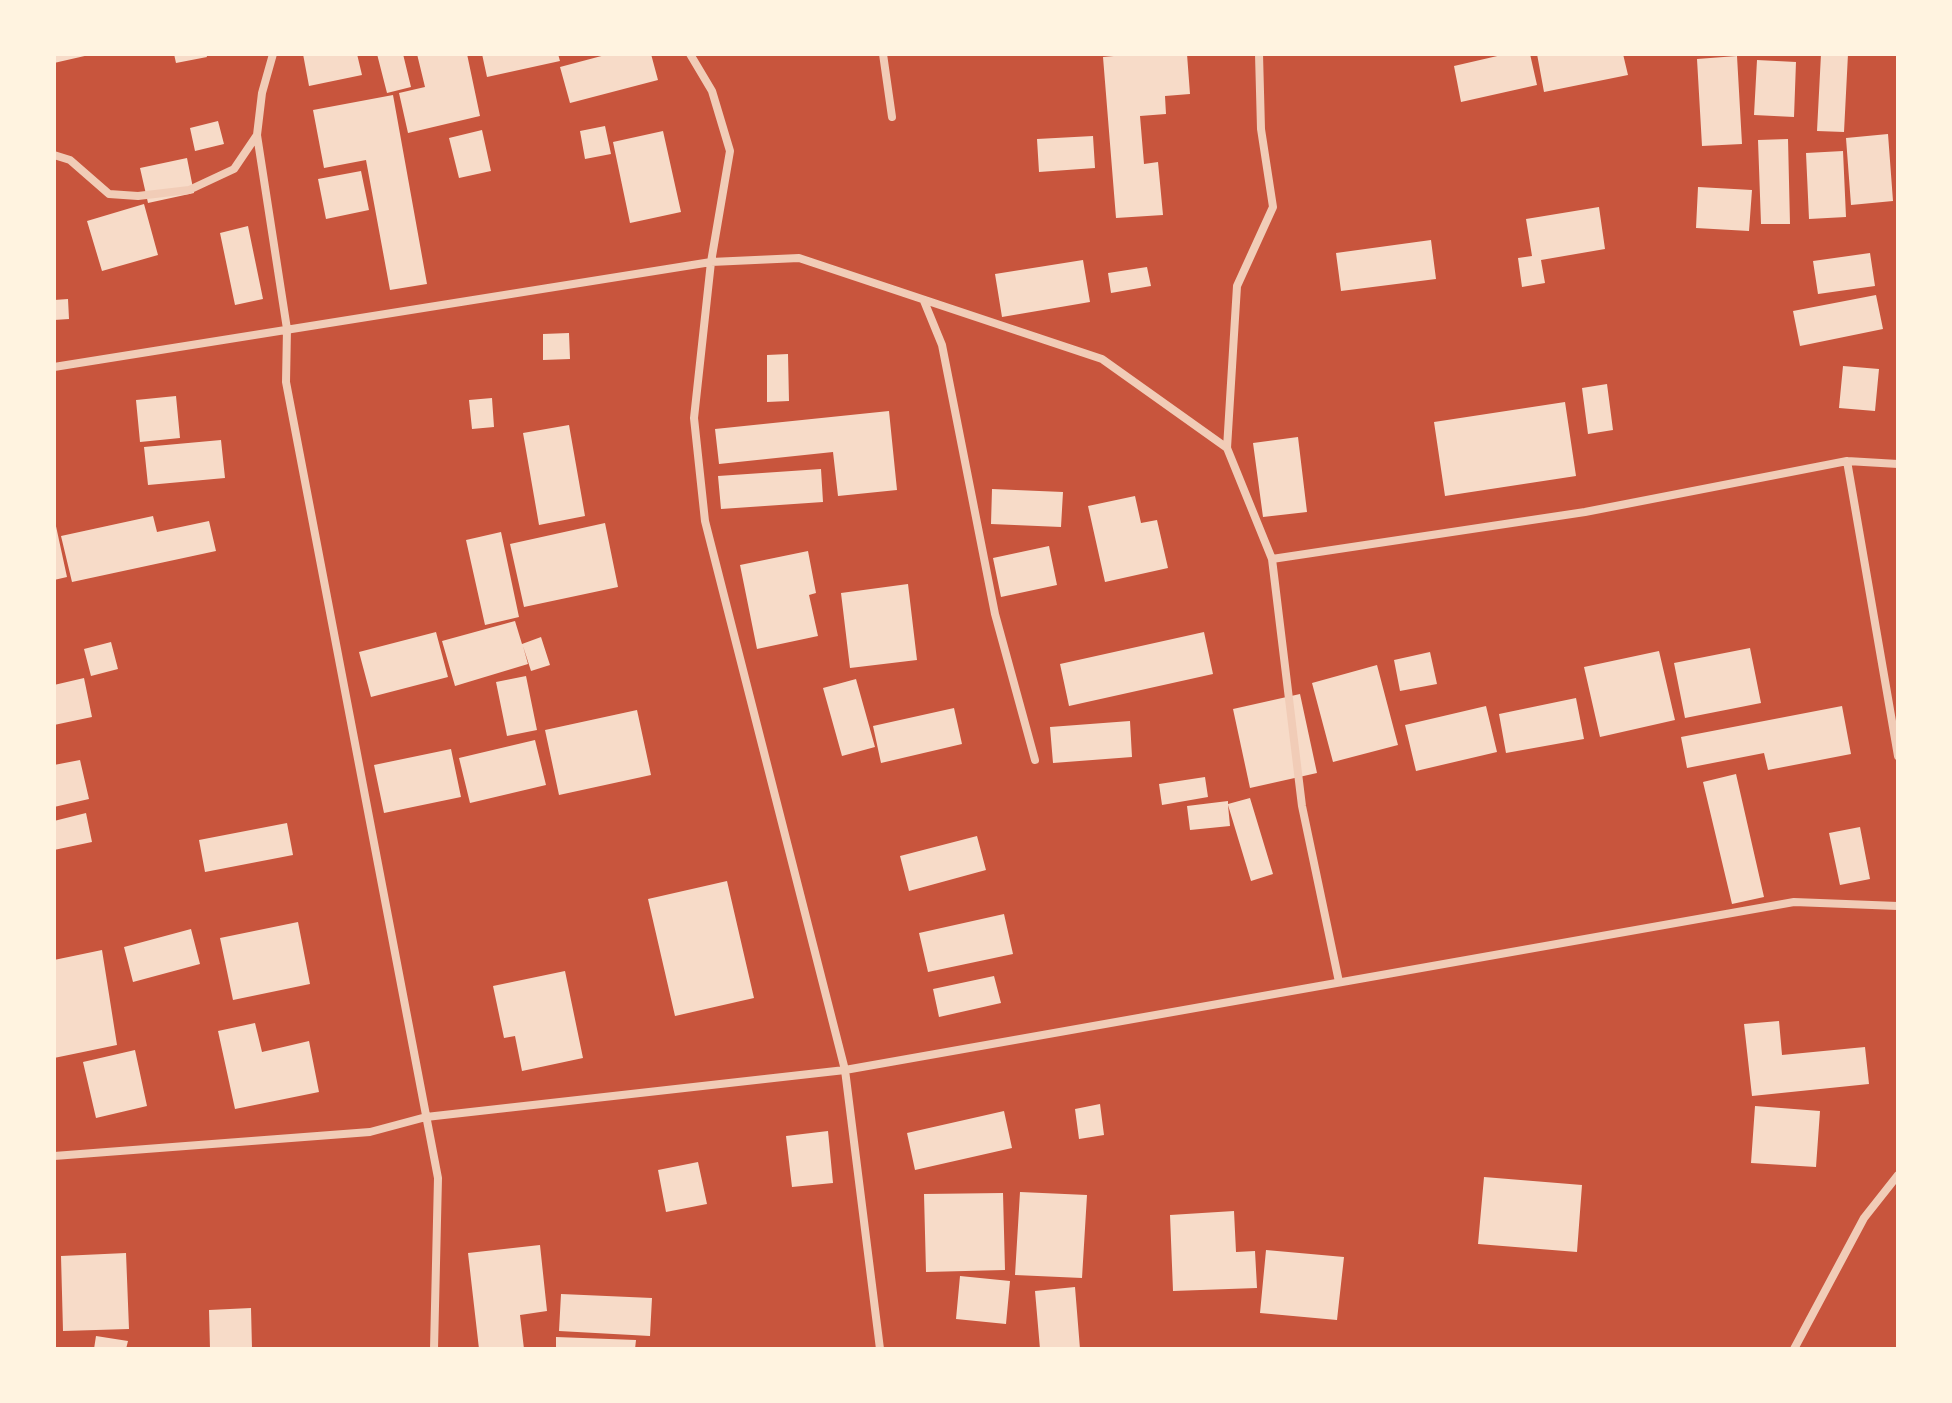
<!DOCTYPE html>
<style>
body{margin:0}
#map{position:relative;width:1952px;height:1403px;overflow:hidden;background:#c8553d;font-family:Montserrat,sans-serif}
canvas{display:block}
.frame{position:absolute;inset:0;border:56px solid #fff3e0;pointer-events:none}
</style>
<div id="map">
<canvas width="1952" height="1403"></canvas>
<div class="frame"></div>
</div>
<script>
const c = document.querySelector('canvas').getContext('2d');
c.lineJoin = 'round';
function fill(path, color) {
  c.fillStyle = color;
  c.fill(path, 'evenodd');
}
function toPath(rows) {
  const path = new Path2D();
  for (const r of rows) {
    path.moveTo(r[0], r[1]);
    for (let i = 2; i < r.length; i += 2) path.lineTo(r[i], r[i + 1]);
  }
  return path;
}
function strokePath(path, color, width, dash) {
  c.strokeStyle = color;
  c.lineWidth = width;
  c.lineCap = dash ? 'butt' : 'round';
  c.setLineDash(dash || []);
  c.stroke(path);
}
fill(toPath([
 [54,54,89,54,89,55,54,63],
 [174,54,206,54,207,57,176,63],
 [303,54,357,54,362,75,309,86],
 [377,54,403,54,411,87,387,93],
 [417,54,467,54,480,116,408,133,399,93,425,87],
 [482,54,558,54,560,61,487,77],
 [609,54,651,54,658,80,570,103,560,67],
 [1135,54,1187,54,1190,94,1165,96,1166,114,1140,116,1144,164,1158,162,1163,215,1116,218,1103,57],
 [1506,54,1530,54,1537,85,1461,102,1454,66],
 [1537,54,1623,54,1628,75,1544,92],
 [1821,54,1848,54,1844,132,1817,131],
 [1737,56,1742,144,1702,146,1697,59],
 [1757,60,1796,62,1794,117,1754,115],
 [393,95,427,284,390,290,366,160,324,168,313,110],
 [218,121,224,144,195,151,190,128],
 [605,126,611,154,585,159,580,131],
 [482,130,491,171,459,178,449,138],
 [663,131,681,212,630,223,613,142],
 [1888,134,1893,201,1851,205,1846,138],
 [1093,136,1095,168,1039,172,1037,139],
 [1788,139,1790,224,1761,224,1758,140],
 [1843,151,1846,217,1809,219,1806,153],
 [187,158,194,193,148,203,140,168],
 [361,171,369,210,326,219,318,179],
 [1698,187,1752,190,1749,231,1696,228],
 [144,204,158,255,102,271,87,221],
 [1599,207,1605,249,1541,260,1545,283,1522,287,1518,258,1532,256,1526,219],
 [248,226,263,299,235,305,220,233],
 [1431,240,1436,279,1341,291,1336,253],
 [1870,253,1875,286,1818,294,1813,261],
 [1083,260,1090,302,1002,317,995,274],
 [1147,267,1151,286,1111,293,1108,273],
 [1876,295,1883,329,1800,346,1793,311],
 [68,299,69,319,54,320,54,300],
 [569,333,570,359,543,360,543,334],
 [788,354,789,401,767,402,767,355],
 [1843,366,1879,369,1875,411,1839,408],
 [1607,384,1613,430,1588,434,1582,388],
 [176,396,180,438,140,442,136,400],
 [492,398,494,427,472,429,469,400],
 [1565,402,1576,476,1445,496,1434,422],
 [889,411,897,490,838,496,833,452,719,464,715,429],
 [569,425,585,516,539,525,523,433],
 [1298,437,1307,512,1263,517,1253,443],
 [221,440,225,478,148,485,144,447],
 [821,469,823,502,721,509,718,476],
 [992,489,1063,492,1061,527,991,524],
 [1135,496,1141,523,1157,520,1168,568,1105,582,1088,506],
 [153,516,157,532,209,521,216,551,72,582,61,536],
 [54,517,67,577,54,580],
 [605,523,618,587,524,607,510,544],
 [501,532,519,617,485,625,466,540],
 [1049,546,1057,585,1001,597,993,558],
 [808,551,816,593,809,595,818,636,757,649,740,565],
 [908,584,917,660,850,668,841,593],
 [515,621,522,644,541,637,550,665,531,671,523,646,528,664,455,686,442,641],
 [436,632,448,677,371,697,359,652],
 [1204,632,1213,674,1069,706,1060,664],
 [111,642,118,669,91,676,84,649],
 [1750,648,1761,703,1685,718,1674,663],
 [1659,651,1675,720,1600,737,1584,667],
 [1430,652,1437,684,1400,691,1394,660],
 [1377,665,1398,745,1333,762,1312,683],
 [526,676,537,730,507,736,496,682],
 [84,678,92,717,54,725,54,685],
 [856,679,875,747,842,756,823,688],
 [1300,694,1317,773,1250,788,1233,709],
 [1576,698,1584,739,1506,753,1499,714],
 [1486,706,1497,752,1416,771,1405,725],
 [1842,706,1851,754,1768,770,1764,753,1687,768,1681,737],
 [954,708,962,744,881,763,873,726],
 [637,710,651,775,559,795,545,730],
 [1130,721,1132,757,1053,763,1050,727],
 [535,740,546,785,470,803,459,758],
 [451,749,461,797,384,813,374,765],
 [80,760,89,799,54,807,54,765],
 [1736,774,1764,897,1732,904,1703,782],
 [1205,777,1208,797,1162,805,1159,784],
 [1250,798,1273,874,1251,881,1228,805,1230,826,1190,830,1187,806,1228,801,1228,804],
 [86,813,92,842,54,850,54,821],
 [287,823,293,855,205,872,199,840],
 [1860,827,1870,879,1840,885,1829,833],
 [977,836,986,870,909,891,900,856],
 [727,881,754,998,675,1016,648,899],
 [1004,914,1013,954,928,972,919,933],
 [298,922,310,984,233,1000,220,938],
 [191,929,200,964,133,982,124,947],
 [102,950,117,1045,54,1058,54,960],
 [565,971,583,1058,522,1071,515,1036,504,1038,493,986],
 [994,976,1001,1003,939,1017,933,989],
 [1779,1021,1782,1055,1865,1047,1869,1084,1752,1096,1744,1024],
 [255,1023,262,1052,309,1041,319,1092,235,1109,218,1031],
 [135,1050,147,1106,96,1118,83,1062],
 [1100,1104,1104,1135,1079,1139,1075,1109],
 [1755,1106,1820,1111,1816,1167,1751,1163],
 [1004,1111,1012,1148,915,1170,907,1133],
 [828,1131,833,1183,792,1187,786,1136],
 [698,1162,707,1204,666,1212,658,1170],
 [1484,1177,1582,1185,1577,1252,1478,1244],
 [1020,1192,1087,1195,1082,1278,1015,1275],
 [1003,1193,1005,1270,926,1272,924,1194],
 [1234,1211,1236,1252,1255,1251,1257,1288,1173,1291,1170,1215],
 [540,1245,547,1311,520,1315,524,1349,479,1349,468,1253],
 [1266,1250,1344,1257,1337,1320,1260,1313],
 [126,1253,129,1329,63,1331,61,1256],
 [960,1276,1010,1281,1006,1324,956,1319],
 [1075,1287,1080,1349,1040,1349,1035,1291],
 [561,1294,652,1298,650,1336,559,1331],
 [251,1308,252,1349,210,1349,209,1310],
 [96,1336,128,1341,126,1349,94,1349],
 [556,1337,636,1340,635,1349,556,1349]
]), '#f7dbc8');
strokePath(toPath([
 [690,54,712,91,730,151,711,262,694,418,705,521,845,1070,880,1349],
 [883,54,892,117],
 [1259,54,1261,129,1273,207,1237,286,1227,448,1272,559,1302,806,1339,982],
 [257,135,287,329,286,382,438,1178,434,1349],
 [54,155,70,160,109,194,138,196,189,190,234,169,257,135,262,93,273,54],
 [924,301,942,345,995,614,1035,760],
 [54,367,711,262,799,258,1102,359,1227,448],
 [1847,461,1898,756],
 [1272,559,1585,512,1847,461,1898,464],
 [54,1156,370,1132,426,1117,845,1070,1794,902,1898,906],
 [1794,1349,1864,1218,1898,1175]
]), '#f1ccb7', 8);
</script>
